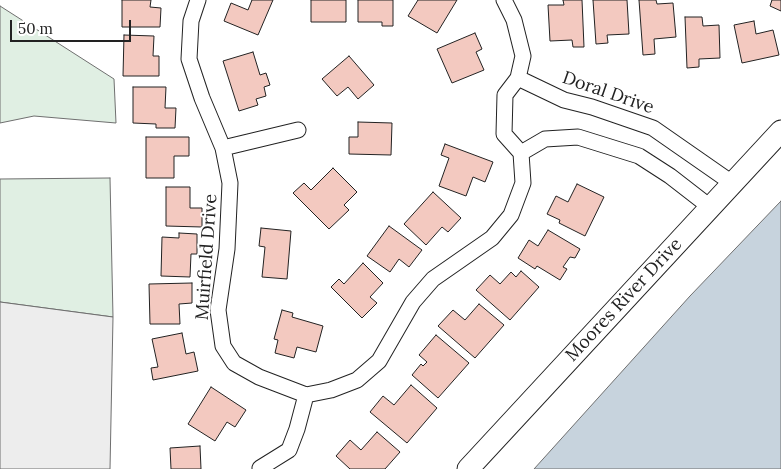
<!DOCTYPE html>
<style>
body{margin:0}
#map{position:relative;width:781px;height:469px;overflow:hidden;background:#fff;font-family:Lora,serif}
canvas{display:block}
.scale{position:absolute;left:10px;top:20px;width:121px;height:22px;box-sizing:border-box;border:2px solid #222;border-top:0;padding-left:6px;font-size:15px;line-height:18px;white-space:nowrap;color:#222;-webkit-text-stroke:4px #fff;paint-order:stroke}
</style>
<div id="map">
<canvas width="781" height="469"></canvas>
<div class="scale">50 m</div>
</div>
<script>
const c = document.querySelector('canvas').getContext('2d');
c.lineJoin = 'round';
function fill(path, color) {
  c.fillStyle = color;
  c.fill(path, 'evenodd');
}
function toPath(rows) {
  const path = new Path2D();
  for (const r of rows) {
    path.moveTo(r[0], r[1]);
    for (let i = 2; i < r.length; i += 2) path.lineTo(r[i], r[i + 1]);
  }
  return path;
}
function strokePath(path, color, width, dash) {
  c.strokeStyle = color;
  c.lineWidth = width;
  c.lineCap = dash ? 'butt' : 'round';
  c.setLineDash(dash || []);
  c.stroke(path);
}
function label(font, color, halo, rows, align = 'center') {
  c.font = font + ' Lora,serif';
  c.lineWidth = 4;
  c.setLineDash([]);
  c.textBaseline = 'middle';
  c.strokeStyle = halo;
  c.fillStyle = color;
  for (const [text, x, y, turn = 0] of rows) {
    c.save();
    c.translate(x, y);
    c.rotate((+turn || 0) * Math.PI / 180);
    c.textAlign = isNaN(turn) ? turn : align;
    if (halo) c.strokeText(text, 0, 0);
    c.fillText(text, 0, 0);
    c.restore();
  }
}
const green = toPath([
 [0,6,114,79,116,123,34,116,0,123,0,6],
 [110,178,113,317,0,302,0,179,110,178]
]);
fill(green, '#e0efe3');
strokePath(green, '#6f6f6f', 1);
const parking = toPath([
 [0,302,113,317,110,469,0,469,0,302]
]);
fill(parking, '#ededed');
strokePath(parking, '#6f6f6f', 1);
const water = toPath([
 [781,201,781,469,534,469,690,296,781,201]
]);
fill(water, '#c7d3dd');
strokePath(water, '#6f6f6f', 1);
const building = toPath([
 [122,0,151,0,150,7,161,8,160,27,122,27,122,0],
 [252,0,273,0,258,35,224,21,231,3,248,10,252,0],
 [311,0,346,0,346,22,311,22,311,0],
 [358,0,393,0,393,26,382,26,382,22,358,22,358,0],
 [418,0,457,0,437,33,408,16,418,0],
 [563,0,582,0,584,47,573,47,572,40,550,41,548,5,564,5,563,0],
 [593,0,627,0,629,34,607,35,608,43,596,44,593,0],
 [639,0,656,0,657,4,673,3,676,37,654,39,655,54,643,55,639,0],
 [772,0,781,0,781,11,770,6,772,0],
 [685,17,702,17,703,26,719,25,720,58,699,59,699,67,687,68,685,17],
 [754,21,756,34,773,30,779,55,742,63,734,25,754,21],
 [475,33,482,49,476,52,484,70,452,83,437,49,475,33],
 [124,35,154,36,153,56,159,56,159,76,123,76,124,35],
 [253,52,260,75,266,73,270,85,264,87,266,96,256,99,258,105,239,111,223,61,253,52],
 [349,56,374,85,358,99,348,87,337,96,322,79,349,56],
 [133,87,166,87,165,108,176,108,175,128,156,128,156,124,133,123,133,87],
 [358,122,392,123,391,155,349,154,349,137,358,137,358,122],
 [146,137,189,137,189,156,174,156,174,178,146,178,146,137],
 [445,144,493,162,485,182,473,177,466,196,439,186,449,158,441,155,445,144],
 [333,168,357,192,344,205,349,210,329,229,293,193,304,183,311,190,333,168],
 [577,184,604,197,585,236,559,223,560,220,547,214,556,196,568,202,577,184],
 [166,187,190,187,190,208,202,208,202,227,166,226,166,187],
 [433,192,461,218,448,232,442,227,426,245,404,224,433,192],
 [389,226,422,250,409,267,399,259,390,272,367,256,389,226],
 [261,228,291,231,287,279,262,277,265,247,259,246,261,228],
 [548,230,580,249,575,258,570,257,563,267,567,269,560,280,537,266,535,269,518,258,529,240,538,246,548,230],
 [179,233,197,234,197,254,191,254,190,277,161,276,162,237,179,238,179,233],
 [363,263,383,283,370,297,377,303,362,318,331,287,339,279,344,284,363,263],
 [521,271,539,287,510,320,476,290,490,275,500,284,511,272,516,277,521,271],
 [192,283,192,303,179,304,180,324,150,324,149,284,192,283],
 [479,304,504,325,475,358,438,326,453,310,465,320,479,304],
 [282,310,293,313,292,317,323,326,316,352,297,347,294,358,275,353,278,340,274,339,282,310],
 [182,333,186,354,194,352,198,371,153,380,151,368,158,367,152,339,182,333],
 [436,335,469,363,438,398,412,375,421,364,423,366,427,362,419,355,436,335],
 [411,385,437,408,407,443,370,412,383,396,394,405,411,385],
 [211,387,246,410,235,427,227,422,215,441,188,424,211,387],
 [377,432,400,452,385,469,350,469,336,456,350,440,361,450,377,432],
 [200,446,201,469,171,469,170,448,200,446]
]);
fill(building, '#f3c9c0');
strokePath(building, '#222', 1);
const street = toPath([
 [198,0,191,21,189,59,202,98,223,148,230,183,227,249,218,310,223,346,234,363,259,377,306,395,331,390,357,380,379,361,413,302,433,279,492,238,511,215,523,183,521,153,504,134,505,95,518,78,523,56,514,20,504,0],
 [518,78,564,100,592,107,653,128,732,183],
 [223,148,298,130],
 [521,153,545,139,578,137,639,156,670,176,710,207],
 [260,468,289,450,297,429,306,395]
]);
const secondary = toPath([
 [468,469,781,131]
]);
strokePath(street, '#222', 17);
strokePath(secondary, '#222', 23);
strokePath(street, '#fff', 15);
strokePath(secondary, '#fff', 21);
label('18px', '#222', '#fff', [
 ["Doral Drive",608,93,19],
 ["Muirfield Drive",207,257,-86],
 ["Moores River Drive",624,300,-47]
]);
</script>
